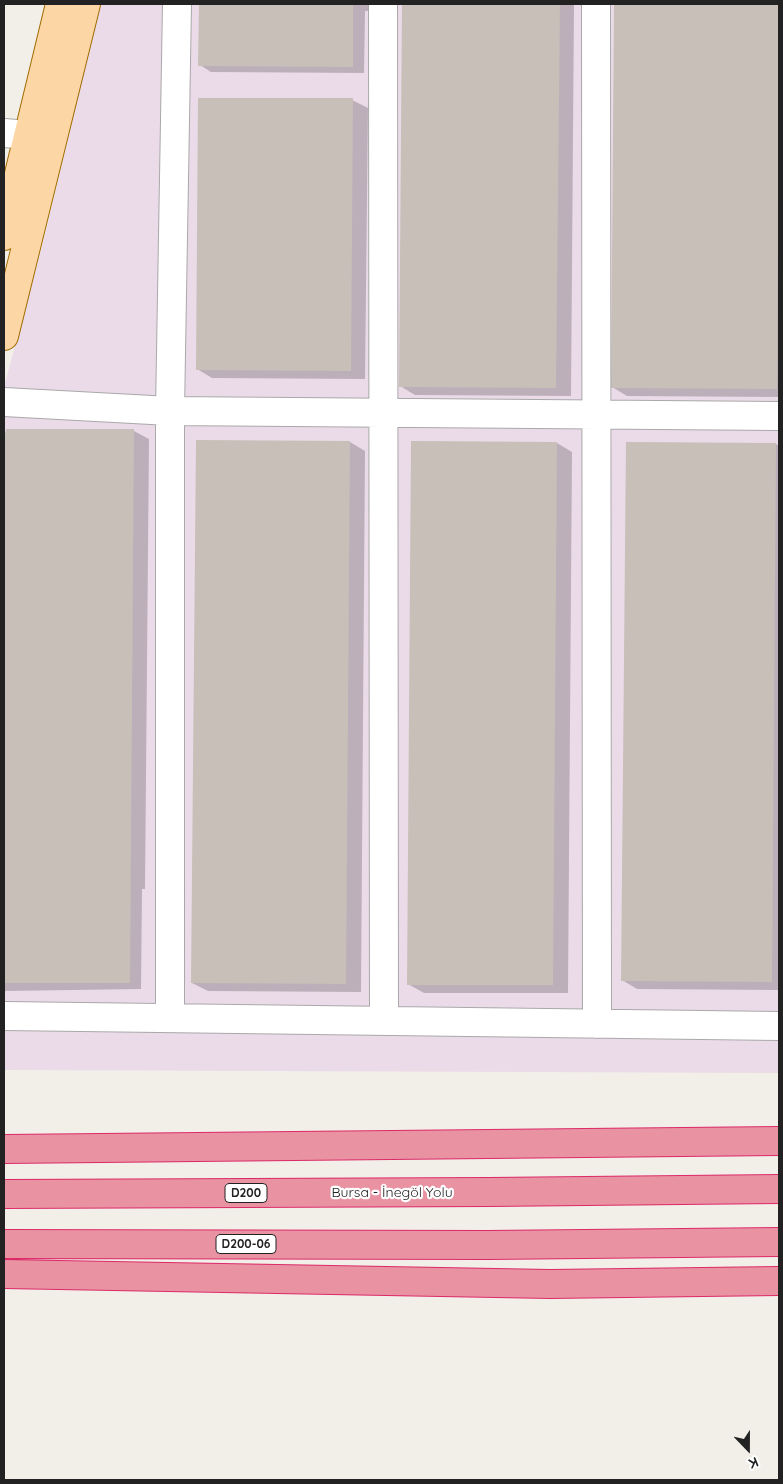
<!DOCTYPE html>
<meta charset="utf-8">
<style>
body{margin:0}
#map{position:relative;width:783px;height:1484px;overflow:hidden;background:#f2efe9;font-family:Quicksand,sans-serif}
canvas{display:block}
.frame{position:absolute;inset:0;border:5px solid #222;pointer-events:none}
.north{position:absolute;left:723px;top:1424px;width:50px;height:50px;-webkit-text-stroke:4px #fff;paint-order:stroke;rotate:158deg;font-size:14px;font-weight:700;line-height:20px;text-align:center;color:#222}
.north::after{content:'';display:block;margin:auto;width:18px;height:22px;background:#222;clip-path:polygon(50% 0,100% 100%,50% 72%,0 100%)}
</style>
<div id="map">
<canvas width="783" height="1484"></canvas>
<div class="frame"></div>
<div class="north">K</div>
</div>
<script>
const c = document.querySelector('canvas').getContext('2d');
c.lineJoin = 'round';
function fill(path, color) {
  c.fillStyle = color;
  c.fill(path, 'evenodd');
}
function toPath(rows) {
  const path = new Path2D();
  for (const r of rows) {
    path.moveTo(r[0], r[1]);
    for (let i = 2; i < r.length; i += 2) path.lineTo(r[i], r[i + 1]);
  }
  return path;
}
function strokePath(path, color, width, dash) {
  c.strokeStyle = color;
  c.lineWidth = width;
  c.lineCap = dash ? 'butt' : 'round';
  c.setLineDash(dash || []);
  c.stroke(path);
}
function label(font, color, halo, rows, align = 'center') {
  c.font = font + ' Quicksand,sans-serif';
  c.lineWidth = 4.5;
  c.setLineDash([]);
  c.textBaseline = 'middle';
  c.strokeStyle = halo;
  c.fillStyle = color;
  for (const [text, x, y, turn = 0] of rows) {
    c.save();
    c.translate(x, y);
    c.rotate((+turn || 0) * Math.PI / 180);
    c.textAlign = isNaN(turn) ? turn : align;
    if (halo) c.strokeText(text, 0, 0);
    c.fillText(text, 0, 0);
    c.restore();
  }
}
fill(toPath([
 [52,4,779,4,779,1073,4,1070,4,387,42,247,69,135]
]), '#ebdbe8');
fill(toPath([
 [200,4,368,4,368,11,365,11,364,73,211,72,200,65],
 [404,4,574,4,571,396,415,395,400,386],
 [615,4,779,4,779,397,627,396,612,387],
 [352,100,368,108,365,379,212,378,197,369],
 [7,430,134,431,149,439,145,889,142,889,141,989,4,991,4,446],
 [350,442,365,451,361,992,208,991,192,983],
 [557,443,572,452,568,993,424,993,408,984],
 [627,443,776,444,779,446,779,990,637,989,622,980]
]), '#0003');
fill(toPath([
 [199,4,353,4,353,67,198,66],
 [402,4,560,4,556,388,399,387],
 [614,4,779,4,777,389,611,388],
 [198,98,353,98,351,371,196,370],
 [6,429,134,429,130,983,4,983,4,440],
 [196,440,350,441,346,984,191,983],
 [411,441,557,442,553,985,407,985],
 [626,442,776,443,772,982,621,981]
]), '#c7bfb8');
const minor = toPath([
 [383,4,384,1021],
 [596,4,597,1024],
 [4,133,29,135],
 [4,402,170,411,779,416],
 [4,1016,779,1026],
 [170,1018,170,411,177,4]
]);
const major = toPath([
 [4,236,60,4],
 [4,336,86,4]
]);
const highway = toPath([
 [4,1149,779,1141],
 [4,1194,489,1192,779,1189],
 [4,1244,488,1245,779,1242],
 [4,1274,550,1284,779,1281]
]);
strokePath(minor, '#a9a9a9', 30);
strokePath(major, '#a06b00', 30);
strokePath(highway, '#dc2a67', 30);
strokePath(minor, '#fff', 28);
strokePath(major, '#fcd6a4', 28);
strokePath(highway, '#e892a2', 28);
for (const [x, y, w] of [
 [246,1193,42],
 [246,1244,60]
]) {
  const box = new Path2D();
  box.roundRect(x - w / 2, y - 9.5, w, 19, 4);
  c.fillStyle = '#fff';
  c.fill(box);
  strokePath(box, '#222', 1);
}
label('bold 12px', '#222', null, [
 ["D200",246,1193],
 ["D200-06",246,1244]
]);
label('14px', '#222', '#fff', [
 ["Bursa - İnegöl Yolu",392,1193]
]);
</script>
